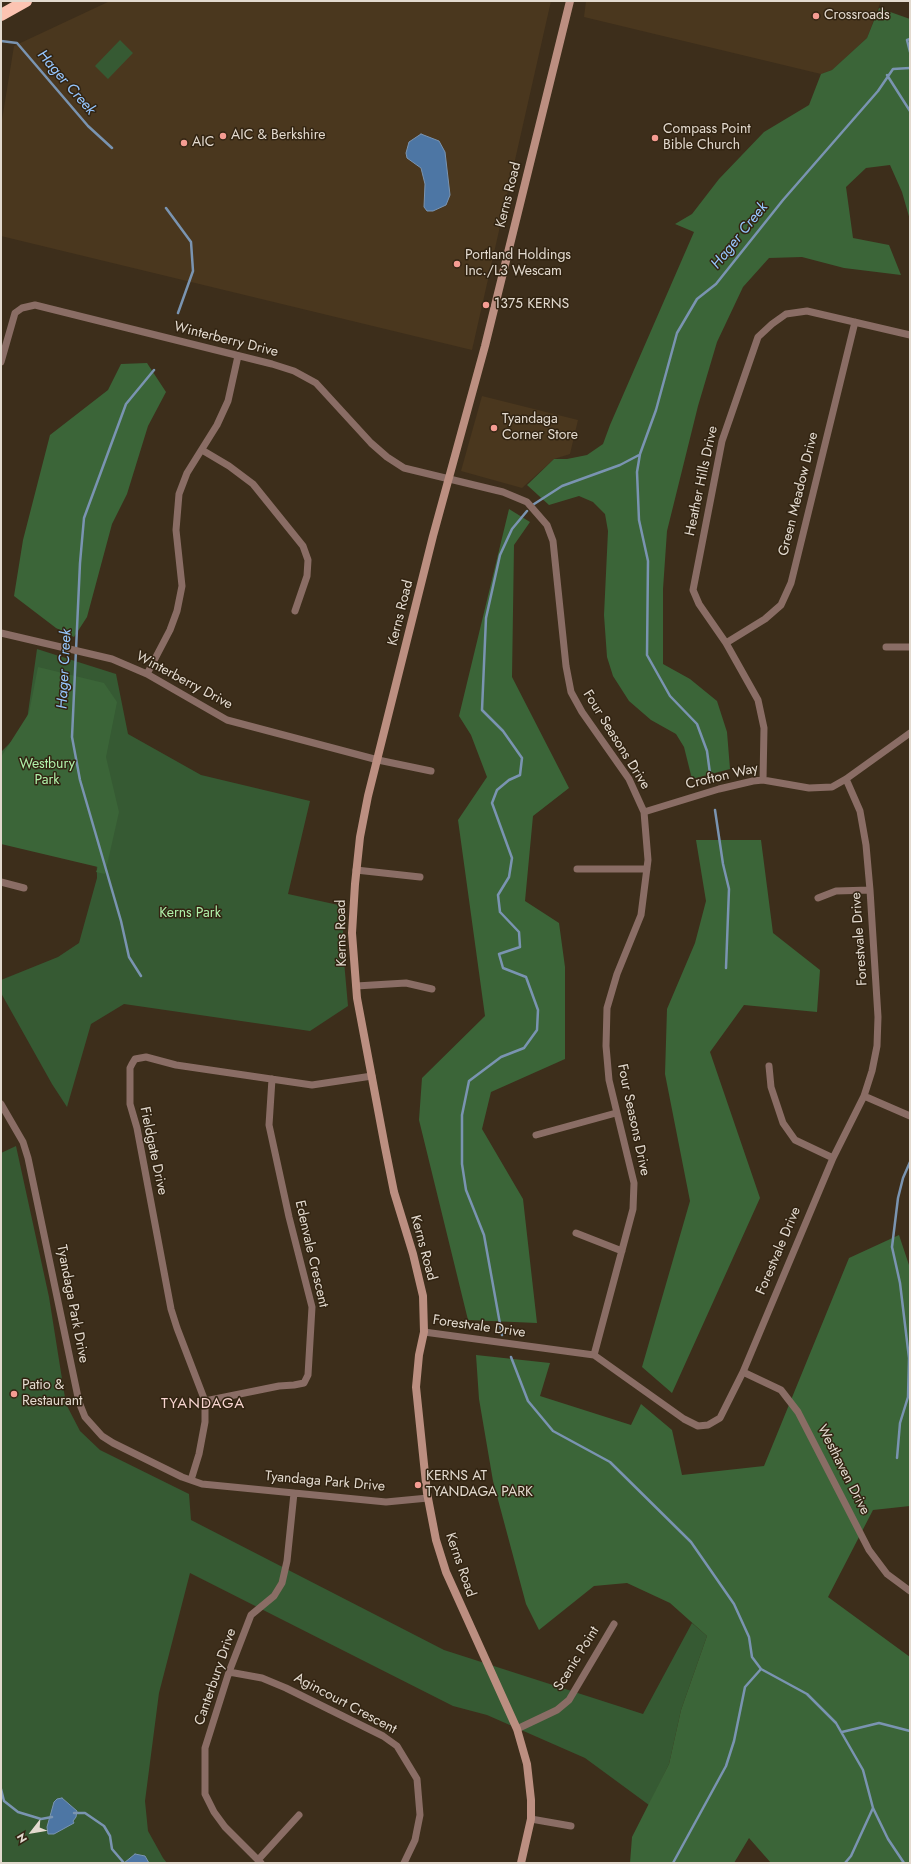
<!DOCTYPE html>
<style>
body{margin:0}
#map{position:relative;width:911px;height:1864px;overflow:hidden;background:#3d2e1b;font-family:Jost,sans-serif}
canvas{display:block}
.frame{position:absolute;inset:0;border:2px solid #e3dacf;pointer-events:none}
.north{position:absolute;left:12px;top:1812px;width:40px;height:40px;-webkit-text-stroke:3px #322412;paint-order:stroke;rotate:239deg;font-size:11px;font-weight:700;line-height:16px;text-align:center;color:#e3dacf}
.north::after{content:'';display:block;margin:auto;width:14px;height:18px;background:#e3dacf;clip-path:polygon(50% 0,100% 100%,50% 72%,0 100%)}
</style>
<div id="map">
<canvas width="911" height="1864"></canvas>
<div class="frame"></div>
<div class="north">N</div>
</div>
<script>
const c = document.querySelector('canvas').getContext('2d');
c.lineJoin = 'round';
function fill(path, color) {
  c.fillStyle = color;
  c.fill(path, 'evenodd');
}
function toPath(rows) {
  const path = new Path2D();
  for (const r of rows) {
    path.moveTo(r[0], r[1]);
    for (let i = 2; i < r.length; i += 2) path.lineTo(r[i], r[i + 1]);
  }
  return path;
}
function strokePath(path, color, width, dash) {
  c.strokeStyle = color;
  c.lineWidth = width;
  c.lineCap = dash ? 'butt' : 'round';
  c.setLineDash(dash || []);
  c.stroke(path);
}
function label(font, color, halo, rows, align = 'center') {
  c.font = font + ' Jost,sans-serif';
  c.lineWidth = 3;
  c.setLineDash([]);
  c.textBaseline = 'middle';
  c.strokeStyle = halo;
  c.fillStyle = color;
  for (const [text, x, y, turn = 0] of rows) {
    c.save();
    c.translate(x, y);
    c.rotate((+turn || 0) * Math.PI / 180);
    c.textAlign = isNaN(turn) ? turn : align;
    if (halo) c.strokeText(text, 0, 0);
    c.fillText(text, 0, 0);
    c.restore();
  }
}
fill(toPath([
 [110,1,551,1,472,350,1,236,1,126,14,46],
 [586,1,881,1,867,38,832,70,821,74,584,17],
 [482,396,578,420,570,454,554,459,522,488,461,471]
]), '#4a371e');
fill(toPath([
 [120,40,133,53,108,79,95,66],
 [37,649,116,674,128,734,201,775,310,801,288,894,343,906,343,950,348,1006,310,1031,124,1004,91,1024,67,1107,52,1084,1,993,1,980,58,957,79,943,97,878,96,828,1,815,1,752,26,727],
 [16,1146,49,1297,66,1404,80,1431,100,1450,189,1494,191,1520,444,1650,643,1714,692,1623,707,1636,681,1710,669,1764,649,1805,585,1758,487,1715,453,1706,190,1573,159,1693,145,1801,148,1831,163,1858,167,1863,1,1863,1,1153]
]), '#365a33');
fill(toPath([
 [879,8,910,19,910,220,902,192,890,165,866,168,846,187,853,238,889,245,901,275,844,268,802,257,769,258,743,287,717,342,698,406,667,531,663,589,663,664,690,679,717,701,727,732,730,769,692,779,684,747,676,734,651,720,629,701,613,676,607,657,604,615,608,531,605,514,593,502,579,496,549,505,527,485,554,459,567,459,587,455,603,444,610,425,694,232,675,224,692,214,719,179,764,132,809,105,821,74,832,70,867,38],
 [147,363,166,392,148,426,127,494,112,524,87,617,74,637,56,628,14,596,23,540,50,435,108,390,121,364],
 [509,509,530,522,514,545,512,677,569,788,533,816,525,901,559,923,565,967,565,1059,491,1092,482,1129,523,1199,537,1323,468,1320,419,1120,422,1078,485,1016,458,820,487,777,471,735,459,716],
 [38,667,104,683,117,702,106,757,119,812,105,874,96,872,98,867,1,844,1,757,29,713],
 [696,840,761,840,773,933,820,970,817,1012,744,1005,710,1052,760,1198,672,1393,642,1367,690,1201,665,1074,667,1009,695,943,706,901],
 [899,1235,910,1268,910,1506,873,1510,828,1597,910,1657,910,1863,771,1863,749,1838,734,1863,630,1863,632,1837,669,1764,681,1710,707,1636,670,1603,627,1583,594,1586,539,1630,526,1604,493,1481,479,1399,476,1355,550,1363,540,1396,631,1425,641,1404,672,1430,682,1475,764,1466,849,1258]
]), '#3b6538');
const water = toPath([
 [421,134,439,141,445,152,450,195,446,205,433,211,427,211,424,207,425,184,421,168,407,158,406,153,409,142,421,134],
 [62,1798,77,1811,76,1817,73,1821,74,1823,54,1834,48,1834,47,1827,54,1802,57,1799,62,1798],
 [135,1854,145,1856,149,1863,124,1863,135,1854]
]);
fill(water, '#4d76a4');
strokePath(water, '#7a94b1', 1);
strokePath(toPath([
 [910,39,907,40,910,52],
 [1,41,17,43,88,126,112,148],
 [887,75,910,111],
 [166,208,191,242,193,271,178,313],
 [531,506,562,486,620,465,639,455],
 [711,781,707,751,697,724,670,696,647,655,648,561,639,520,637,472,640,454,656,410,677,333,697,299,716,284,783,200,878,91,893,69,910,68],
 [715,810,723,864,729,889,726,968],
 [141,976,129,957,121,921,80,780,72,737,80,563,84,518,126,404,154,370],
 [502,1335,484,1235,466,1190,462,1164,462,1115,469,1081,501,1057,524,1048,537,1030,538,1010,526,977,503,968,499,954,520,947,519,932,500,912,498,895,509,877,512,858,492,803,497,790,509,780,520,775,522,758,503,731,482,710,486,618,500,555,512,529,527,511],
 [511,1357,528,1401,553,1431,610,1462,691,1542,734,1604,749,1637,752,1657,761,1669,807,1694,836,1723,863,1770,873,1808,888,1839,904,1863],
 [897,1458,900,1423,908,1397,909,1358,900,1283,892,1247,898,1198,903,1178,910,1162],
 [842,1732,879,1723,910,1731],
 [1,1789,4,1801,18,1812,41,1819,52,1817],
 [74,1813,85,1813,104,1826,110,1836,112,1849,124,1863],
 [673,1863,726,1766,734,1741,745,1687,761,1669],
 [845,1863,851,1856,873,1808]
]), '#7a94b1', 2.5);
strokePath(toPath([
 [1,362,15,313,22,308,35,305,272,364,294,371,316,383,371,443,387,457,404,468,503,492,527,502,547,525,553,541,566,666,571,692,582,712,629,779,644,812,648,860,641,915,617,974,607,1008,606,1046,609,1080,634,1183,633,1209,594,1355],
 [202,450,229,466,253,484,303,546,308,560,307,576,295,611],
 [1,633,112,659,147,674,227,720,378,760,431,771],
 [726,643,765,619,781,605,791,583,855,322],
 [886,647,910,647],
 [147,674,170,630,177,611,182,586,176,530,179,494,187,473,217,425,228,401,238,356],
 [763,780,764,728,758,700,726,643,699,604,693,590,722,441,758,337,772,324,786,314,807,311,910,335],
 [644,812,719,789,753,781,763,780,809,788,832,787,846,779,910,733],
 [577,869,647,869],
 [356,870,420,877],
 [1,882,24,888],
 [818,898,836,891,870,890],
 [356,986,406,983,432,989],
 [769,1066,771,1087,783,1123,795,1140,833,1158],
 [864,1096,910,1116],
 [1,1104,23,1142,28,1158,79,1402,85,1417,102,1436,113,1443,182,1477,202,1484,386,1502,428,1498],
 [536,1135,616,1113],
 [576,1233,622,1251],
 [424,1332,594,1355,684,1419,698,1426,708,1425,720,1418,743,1372,833,1158,864,1096,872,1071,877,1046,878,1017,870,890,866,845,860,811,846,779],
 [743,1372,781,1390,798,1412,869,1550,887,1574,910,1591],
 [205,1401,279,1386,294,1385,304,1383,308,1375,312,1307,289,1217,269,1125,272,1079],
 [191,1480,199,1454,205,1422,205,1401,177,1328,171,1309,137,1128,130,1104,130,1068,132,1064,135,1059,146,1057,176,1065,312,1085,372,1076],
 [229,1672,262,1678,286,1688,383,1736,397,1746,417,1779,420,1815,415,1840,404,1863],
 [517,1729,557,1710,569,1700,614,1624],
 [531,1819,571,1826],
 [258,1860,299,1815],
 [261,1863,225,1827,214,1812,205,1794,205,1748,229,1672,251,1615,274,1596,282,1583,287,1561,294,1493]
]), '#8a6d65', 7);
strokePath(toPath([
 [521,1863,531,1819,531,1800,527,1764,517,1729,446,1572,436,1540,427,1493,416,1387,419,1355,424,1332,423,1296,413,1254,394,1192,385,1147,357,998,352,933,355,884,360,837,368,796,433,536,485,346,570,1]
]), '#bc8f81', 8);
strokePath(toPath([
 [1,15,26,1]
]), '#fcc4b2', 12);
for (const [x, y, r, color] of [
 [816,16,4,"#f59c92"],
 [223,136,4,"#f59c92"],
 [655,138,4,"#f59c92"],
 [184,143,4,"#f59c92"],
 [457,264,4,"#f59c92"],
 [486,305,4,"#f59c92"],
 [494,428,4,"#f59c92"],
 [14,1394,4,"#f59c92"],
 [418,1485,4,"#f59c92"]
]) {
  const dot = new Path2D();
  dot.arc(x, y, r, 0, 2 * Math.PI);
  c.fillStyle = color;
  c.fill(dot);
  strokePath(dot, '#322412', 1.5);
}
label('14px', '#e3dacf', '#322412', [
 ["Crossroads",824,16],
 ["Compass Point",663,130],
 ["Bible Church",663,146],
 ["AIC & Berkshire",231,136],
 ["AIC",192,143],
 ["Portland Holdings",465,256],
 ["Inc./L3 Wescam",465,272],
 ["1375 KERNS",494,305],
 ["Tyandaga",502,420],
 ["Corner Store",502,436],
 ["Patio &",22,1386],
 ["Restaurant",22,1402],
 ["KERNS AT",426,1477],
 ["TYANDAGA PARK",426,1493]
], 'left');
label('14px', '#e3dacf', '#322412', [
 ["Kerns Road",509,195,-76],
 ["Winterberry Drive",226,340,14],
 ["Heather Hills Drive",702,481,-78],
 ["Green Meadow Drive",799,494,-76],
 ["Kerns Road",401,613,-76],
 ["Winterberry Drive",184,681,28],
 ["Four Seasons Drive",616,740,58],
 ["Crofton Way",722,777,-13],
 ["Kerns Road",342,933,-91],
 ["Forestvale Drive",860,939,-94],
 ["Four Seasons Drive",633,1120,78],
 ["Fieldgate Drive",153,1151,78],
 ["Kerns Road",423,1248,75],
 ["Forestvale Drive",779,1251,-67],
 ["Edenvale Crescent",311,1254,77],
 ["Tyandaga Park Drive",72,1304,79],
 ["Forestvale Drive",479,1327,8],
 ["Westhaven Drive",843,1470,63],
 ["Tyandaga Park Drive",325,1482,5],
 ["Kerns Road",460,1565,71],
 ["Scenic Point",577,1659,-58],
 ["Canterbury Drive",216,1677,-71],
 ["Agincourt Crescent",345,1704,28]
]);
label('14px', '#b0f1aa', '#322412', [
 ["Westbury",47,765],
 ["Park",47,781],
 ["Kerns Park",190,914]
]);
label('italic 15px', '#96c6fd', '#322412', [
 ["Hager Creek",66,83,49],
 ["Hager Creek",740,236,-51],
 ["Hager Creek",65,669,-87]
]);
c.letterSpacing = '1px';
label('15px', '#f8d5d0', '#322412', [
 ["TYANDAGA",203,1404]
]);
c.letterSpacing = '0px';
</script>
